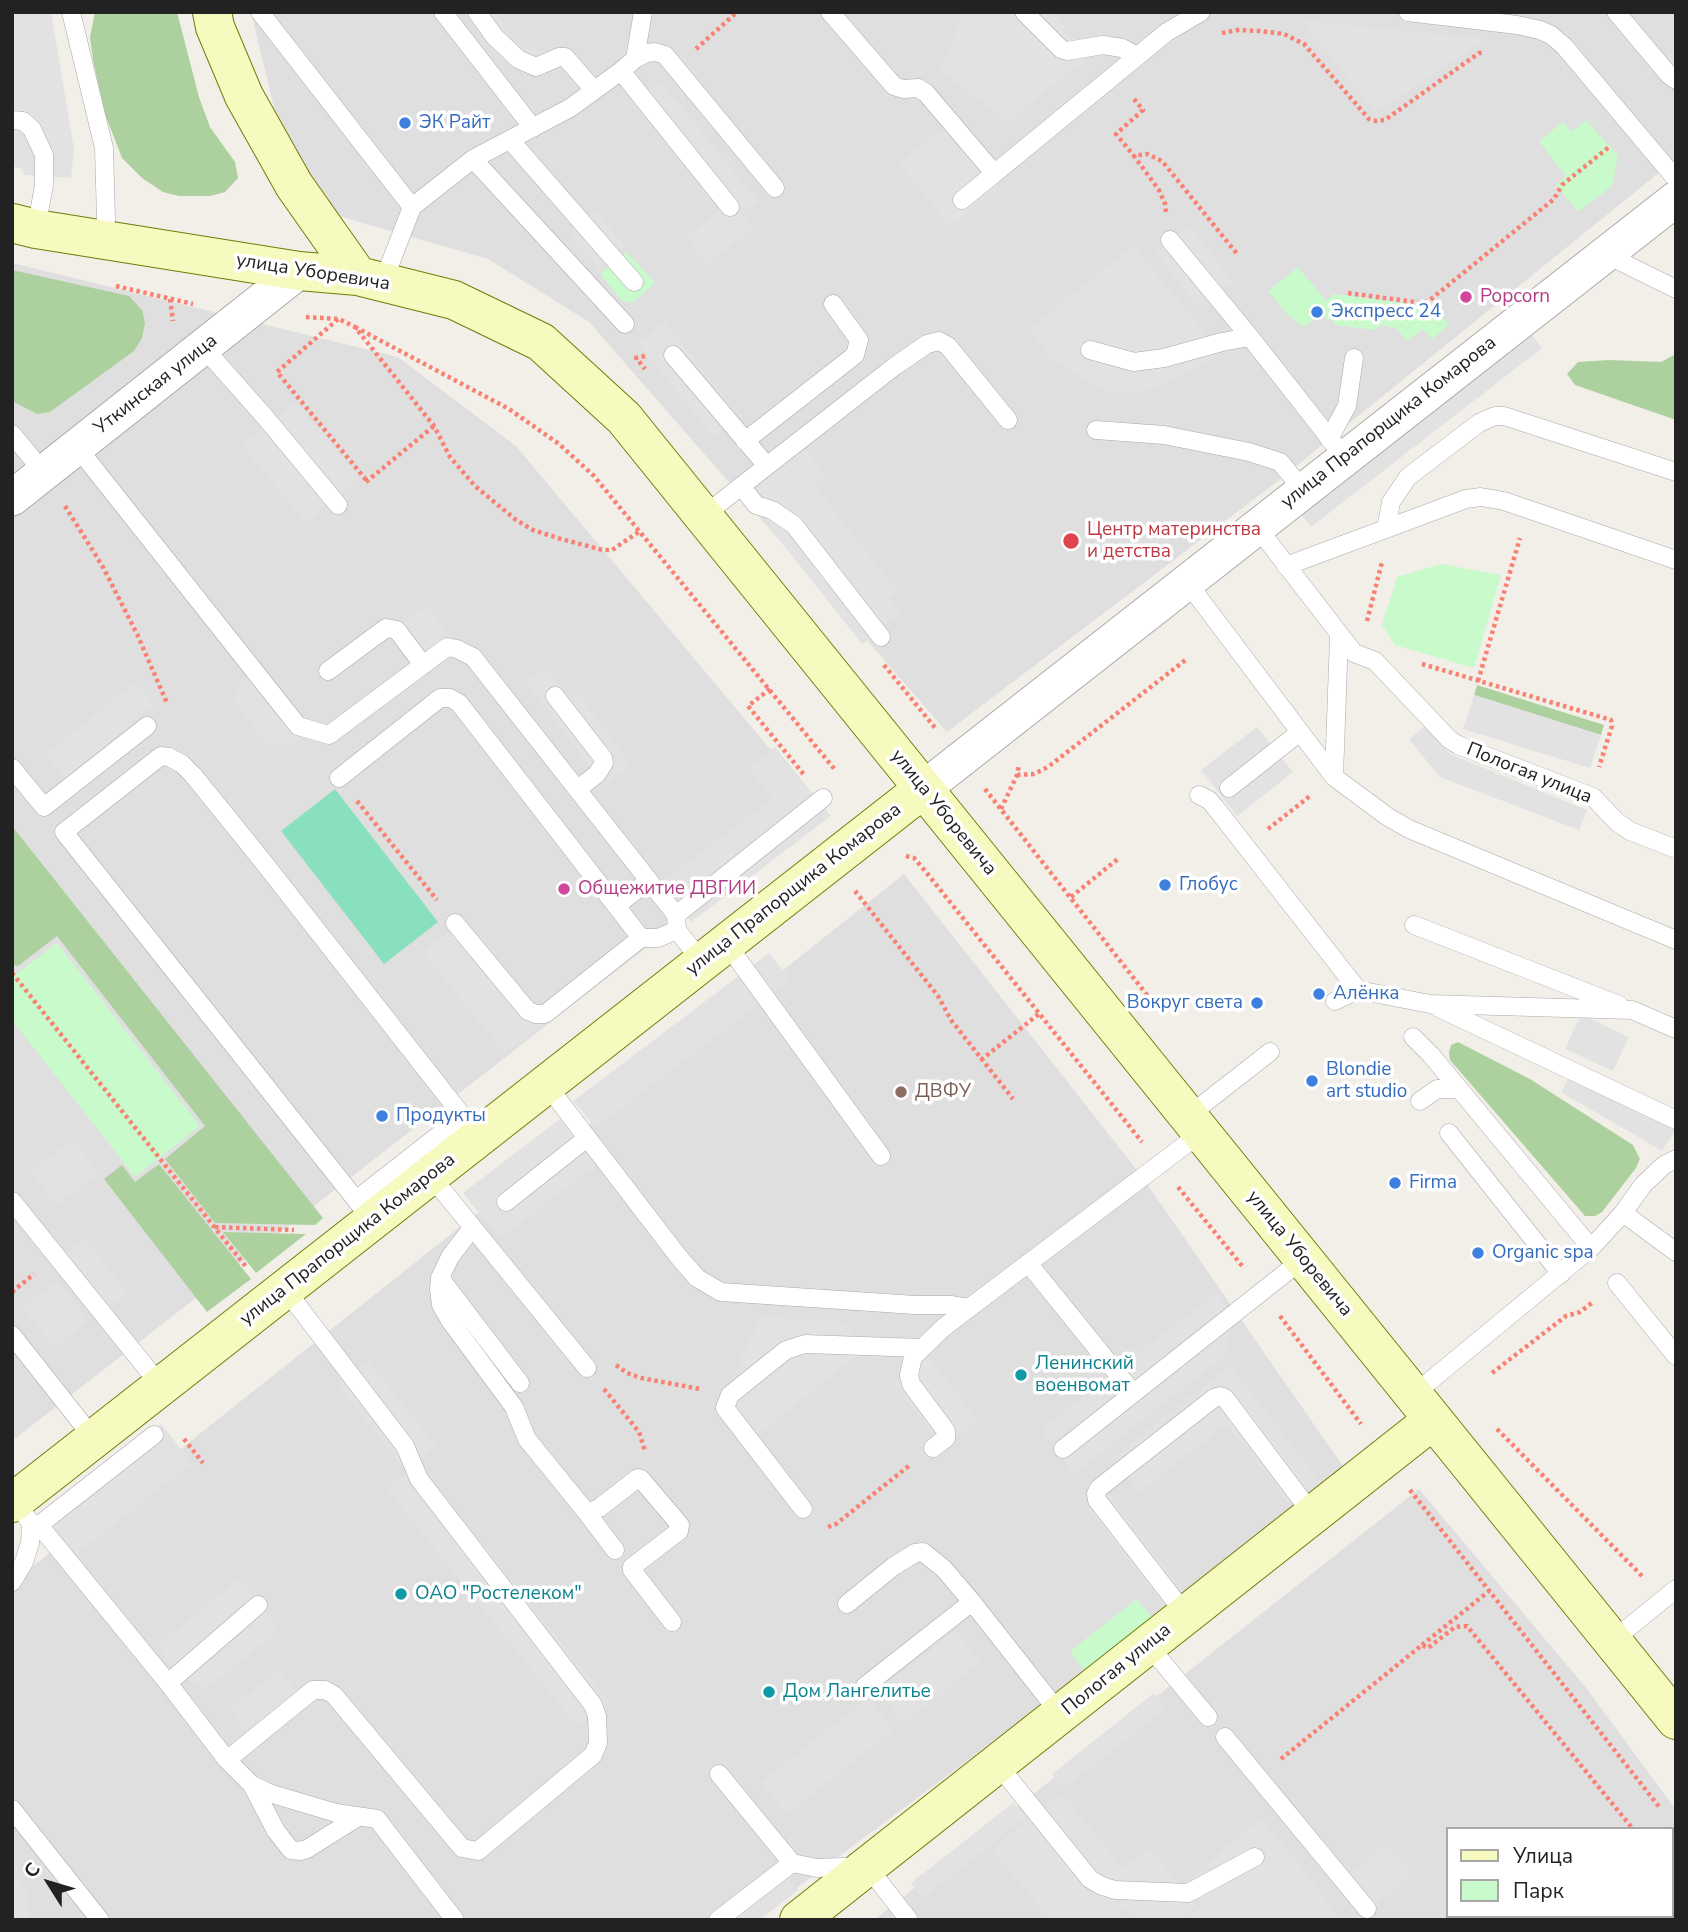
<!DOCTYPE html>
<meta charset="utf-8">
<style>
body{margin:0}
#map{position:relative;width:1688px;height:1932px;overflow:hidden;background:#f2efe9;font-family:"Nunito Sans",sans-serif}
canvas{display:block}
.frame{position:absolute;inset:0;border:14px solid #222;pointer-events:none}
.legend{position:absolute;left:1446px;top:1827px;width:228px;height:91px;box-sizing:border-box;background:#fff;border:2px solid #a7a7a7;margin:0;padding:9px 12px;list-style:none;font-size:21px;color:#222}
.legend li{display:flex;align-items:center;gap:14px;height:35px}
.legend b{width:35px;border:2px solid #a7a7a7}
.north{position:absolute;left:14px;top:1848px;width:70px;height:70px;-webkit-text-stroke:5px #fff;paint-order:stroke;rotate:307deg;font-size:19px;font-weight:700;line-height:28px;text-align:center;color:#222}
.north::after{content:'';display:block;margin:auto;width:24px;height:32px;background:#222;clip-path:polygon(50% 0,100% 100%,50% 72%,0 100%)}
</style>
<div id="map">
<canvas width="1688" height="1932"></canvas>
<div class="frame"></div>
<ul class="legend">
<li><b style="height:9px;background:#f7fabf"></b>Улица</li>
<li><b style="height:19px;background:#c8facc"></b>Парк</li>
</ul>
<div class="north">С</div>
</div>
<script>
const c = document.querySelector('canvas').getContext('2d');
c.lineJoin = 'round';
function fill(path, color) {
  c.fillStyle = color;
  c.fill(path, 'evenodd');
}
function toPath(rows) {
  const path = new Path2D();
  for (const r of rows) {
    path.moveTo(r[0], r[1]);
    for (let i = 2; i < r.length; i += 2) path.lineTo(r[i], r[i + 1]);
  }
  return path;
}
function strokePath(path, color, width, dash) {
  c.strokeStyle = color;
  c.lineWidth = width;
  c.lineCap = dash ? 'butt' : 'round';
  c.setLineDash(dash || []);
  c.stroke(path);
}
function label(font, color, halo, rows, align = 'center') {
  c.font = font + ' "Nunito Sans",sans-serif';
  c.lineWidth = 7;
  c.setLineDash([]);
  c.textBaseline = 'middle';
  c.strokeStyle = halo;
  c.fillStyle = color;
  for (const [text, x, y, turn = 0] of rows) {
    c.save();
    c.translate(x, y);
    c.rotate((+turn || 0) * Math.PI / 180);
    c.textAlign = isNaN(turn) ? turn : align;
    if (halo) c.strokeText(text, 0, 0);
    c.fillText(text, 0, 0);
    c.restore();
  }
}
fill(toPath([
 [251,12,1676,12,1676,159,1274,484,947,732,589,322,488,259,297,204],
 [12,263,398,357,516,446,822,811,12,1441],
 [904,874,1140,1174,1349,1475,754,1920,12,1920,12,1583],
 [1419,1489,1587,1689,1676,1810,1676,1920,874,1920],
 [1448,1829,1672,1829,1672,1916,1448,1916]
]), '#e0dfdf');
fill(toPath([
 [95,12,177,12,199,97,210,127,235,162,238,178,225,192,210,196,179,196,163,192,142,178,122,158,105,114,93,60,90,37],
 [12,270,129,296,142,310,145,323,142,338,134,351,50,412,37,414,12,401],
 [1676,354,1676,420,1575,385,1567,374,1578,362,1609,360,1661,362],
 [1477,685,1604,725,1601,735,1474,695],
 [12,826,323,1218,315,1225,215,1223,165,1159,205,1126,57,936,18,966,12,964],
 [1458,1042,1530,1079,1633,1145,1640,1159,1636,1168,1602,1212,1595,1216,1585,1216,1450,1060,1449,1053,1451,1045],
 [159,1164,251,1279,207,1312,104,1179,122,1165,135,1182],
 [223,1232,306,1234,256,1273]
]), '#add19e');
fill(toPath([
 [1586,120,1618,156,1612,186,1578,212,1556,185,1566,176,1539,141,1563,122,1572,132],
 [627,252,655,283,632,303,621,300,600,274],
 [1298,267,1326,301,1334,294,1433,307,1449,325,1432,339,1423,329,1411,339,1405,340,1397,328,1381,325,1375,330,1335,325,1331,320,1319,316,1304,327,1288,315,1268,291],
 [1441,564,1501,575,1474,668,1395,645,1382,625,1397,577],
 [57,943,200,1126,135,1177,12,1020,12,977],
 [1137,1599,1160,1627,1092,1680,1070,1651]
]), '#c8facc');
fill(toPath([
 [335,789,438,922,384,964,281,831]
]), '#88e0be');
fill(toPath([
 [23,12,51,12,74,149,71,178,24,175,22,169,12,166,12,16],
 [463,12,501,12,501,22,512,37,526,48,542,51,555,65,538,74,522,73,494,54],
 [963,12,1051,12,1089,56,1008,122,940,71],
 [1300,20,1487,39,1376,112],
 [660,81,758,201,742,214,753,228,707,265,686,238,720,210,633,103],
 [946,125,998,188,950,227,899,164],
 [596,210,626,247,599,270,568,233],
 [1190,226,1233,282,1199,308,1156,253],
 [1134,246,1222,353,1153,390,1109,394,1052,360,1028,329],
 [665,322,740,416,713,437,638,343],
 [1524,325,1542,348,1311,527,1294,505],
 [295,402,359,479,306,523,242,446],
 [805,449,826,476,815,486,898,592,890,599,901,613,862,644,768,525,775,518,753,489],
 [427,605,451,637,423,657,399,626],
 [544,667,570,701,579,694,631,765,605,787,526,681],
 [249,676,299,739,294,743,265,743,233,701,239,684],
 [135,682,154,705,65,778,46,754],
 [1474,695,1601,735,1590,768,1463,729],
 [1425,726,1450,754,1587,810,1579,830,1440,777,1409,739],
 [1257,727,1293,772,1237,816,1201,770],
 [775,747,831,816,691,922,660,883,772,799,748,768],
 [462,921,544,1022,505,1054,423,952],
 [769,953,791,980,596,1128,573,1101],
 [1581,1014,1629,1037,1613,1071,1565,1049],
 [1570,1076,1676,1129,1662,1151,1561,1092],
 [560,1119,596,1165,500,1239,463,1193],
 [73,1139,99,1173,57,1206,30,1172],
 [85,1239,128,1293,106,1310,63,1256],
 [58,1281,89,1321,54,1348,23,1307],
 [1217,1292,1233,1316,1227,1354,1074,1474,1041,1429],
 [761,1317,845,1322,866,1348,755,1437,723,1397],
 [928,1357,978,1420,943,1447,893,1384],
 [368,1361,436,1446,417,1462,609,1702,577,1727,387,1489,407,1472,337,1385],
 [1230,1365,1321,1482,1290,1506,1227,1424,1140,1492,1113,1457],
 [161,1424,192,1463,73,1557,42,1517],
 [1108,1493,1189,1597,1169,1613,1088,1509],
 [240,1578,279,1631,205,1690,178,1674,157,1646],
 [955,1630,981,1662,903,1724,878,1691],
 [280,1669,300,1695,250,1736,229,1709],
 [1154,1693,1167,1708,1064,1789,1052,1774],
 [868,1698,893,1730,786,1815,761,1782],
 [1062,1793,1123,1868,1150,1848,1197,1905,1179,1920,1138,1920,1127,1907,1111,1920,1050,1920,991,1849],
 [1013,1803,1026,1817,923,1899,911,1883],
 [1261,1818,1321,1891,1337,1920,1185,1920,1202,1906,1183,1884],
 [1387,1844,1412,1874,1362,1917,1337,1885],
 [12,1871,27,1890,29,1917,27,1920,12,1920],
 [787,1875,798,1890,760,1920,730,1920]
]), '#e2e2e2');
const lane = toPath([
 [71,12,104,148,106,219,101,239],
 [260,12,412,207],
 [443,12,533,128],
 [477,12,494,36,518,59,536,67,559,57,565,57,594,90],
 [830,12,894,86,903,89,918,88,926,93,994,173],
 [1024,12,1061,49,1067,51,1103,45,1122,48,1137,56],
 [1408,12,1517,25,1540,30,1551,35,1564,46,1676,179],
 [1616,12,1669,75,1676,80],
 [635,59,643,12],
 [621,71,635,59,646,53,655,52,665,55,775,188],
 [12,120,23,121,32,129,44,155,44,185,36,229],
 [511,141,634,282],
 [473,159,625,324],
 [962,200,1167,32,1201,12],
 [1170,240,1250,337,1345,458],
 [1605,254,1676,289],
 [383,282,412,207,473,159,570,108,621,71,730,207],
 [203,347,265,417,338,505],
 [1090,350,1134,362,1164,358,1222,342,1250,337],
 [673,355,767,466],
 [1096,430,1164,435,1249,452,1280,462,1303,490],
 [12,434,44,473],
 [1329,439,1347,406,1354,358],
 [745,441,855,355,859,340,833,304],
 [77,447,298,726,329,735,447,647,457,649,473,657,676,915,823,798],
 [741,486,756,505,772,510,794,525,881,637],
 [703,516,895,366,927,344,939,341,948,346,1008,420],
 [1257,527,1354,653,1375,661,1449,739,1458,745,1593,797,1617,822,1630,831,1676,849],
 [1386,529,1391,502,1408,477,1479,423,1495,416,1504,416,1676,472],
 [1286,566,1466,499,1481,497,1504,501,1676,560],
 [1187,582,1334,777,1388,817,1409,829,1676,940],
 [328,671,386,628,397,630,423,665],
 [555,696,603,758,604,763,597,774,578,789],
 [12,768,44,807,147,726],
 [1334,777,1339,636],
 [339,778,440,698,450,698,459,703,641,938,545,1014,536,1014,528,1011,455,923],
 [1229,788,1300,732],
 [1199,795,1209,800,1215,807,1358,990],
 [616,906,648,881],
 [676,915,677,930,702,962],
 [1414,925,1619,1005],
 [641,938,658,938,677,930],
 [726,943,881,1156],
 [1335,1001,1358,990,1430,1004,1632,1010,1676,1029],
 [1437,1007,1676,1120],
 [1413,1037,1431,1055,1591,1248],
 [546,1084,678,1256,697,1278,721,1292,915,1305,952,1305,969,1308],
 [1420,1101,1437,1089,1459,1089],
 [1188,1116,1270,1052],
 [1449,1133,1561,1274],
 [430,1175,587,1368],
 [357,1199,463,1116],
 [12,1201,161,1386],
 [506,1202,587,1138],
 [1623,1213,1676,1252],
 [372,1220,64,832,161,756,169,757,182,764,193,775,261,859,479,1137],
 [472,1228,450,1257,440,1278,520,1383],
 [1028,1263,1133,1393],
 [440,1278,439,1289,441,1305,451,1322,514,1407,527,1439,587,1513,599,1508,638,1478,641,1479,680,1525,679,1531,632,1567,632,1570,672,1622],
 [1617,1283,1676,1356],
 [12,1335,94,1439],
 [1413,1395,1591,1248,1623,1213,1643,1185,1664,1165,1676,1159],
 [933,1448,946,1438,946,1431,911,1384,909,1375,913,1357,943,1328,969,1308,1201,1133],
 [1063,1449,1303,1259],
 [14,1501,31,1523,39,1525,168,1683,227,1760,252,1785,269,1793,336,1813,377,1819,455,1920],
 [803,1509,725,1408,730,1395,786,1350,805,1344,922,1348],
 [587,1513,615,1550],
 [39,1525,154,1435],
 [12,1582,24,1562,30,1543,31,1523],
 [847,1604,894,1566,915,1553,923,1552,944,1569,972,1602],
 [1186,1615,1097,1500,1096,1494,1099,1488,1214,1398,1220,1396,1225,1398,1313,1515],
 [1612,1641,1676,1589],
 [1148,1645,1208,1717],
 [168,1683,258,1605],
 [865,1686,972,1602,1061,1715],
 [1225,1737,1367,1909],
 [227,1760,313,1690,325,1690,334,1695,462,1848,478,1851,593,1755,598,1743,597,1716,593,1705,419,1479,405,1446,285,1289],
 [998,1765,1090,1879,1102,1886,1115,1890,1188,1893,1255,1857],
 [719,1774,792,1863,817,1868,867,1866,909,1920],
 [252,1785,276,1831,291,1850,300,1851,307,1849,358,1817],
 [12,1809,100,1920],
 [1672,1837,1676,1834],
 [718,1920,792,1863],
 [1573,1920,1576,1916]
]);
const street = toPath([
 [12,498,299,271],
 [923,789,1676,199]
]);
const secondary = toPath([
 [212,12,215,27,244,96,294,185,358,276],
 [12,223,36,229,299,271,358,276,454,300,541,342,624,418,1676,1720],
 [12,1503,923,789],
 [799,1920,1433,1420]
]);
strokePath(lane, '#a9a9a9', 19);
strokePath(street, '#a9a9a9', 37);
strokePath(secondary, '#707d05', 40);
strokePath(toPath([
 [1222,33,1238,30,1260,31,1284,34,1304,44,1369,119,1376,121,1385,120,1479,53,1484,53],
 [696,49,737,12],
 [1134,99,1143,110,1116,134,1134,156],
 [1166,212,1165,204,1159,190,1134,156,1147,154,1162,161,1238,255],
 [116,286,193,304],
 [1348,293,1422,303,1430,300,1554,199,1562,185,1609,147],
 [170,299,173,321],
 [306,317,339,319,355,327,434,426,450,457,475,486,516,520,533,530,561,539,603,550,612,550,640,531],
 [338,319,277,372,367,481],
 [355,327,509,409,559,444,594,476,836,771],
 [645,356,636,358,645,369],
 [366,482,434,426],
 [65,506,103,567,137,634,167,703],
 [1367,621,1382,562],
 [1422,664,1611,720,1612,726,1599,767],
 [884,665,936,729],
 [1478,681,1520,538],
 [770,689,748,706,805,776],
 [1017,775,1034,774,1048,767,1188,658],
 [985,789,1151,1000],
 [357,801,437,900],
 [1001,809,1017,775,1019,765],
 [1268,829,1310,796],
 [906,856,914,858,926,872,1142,1142],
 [855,891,938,996,951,1020,1013,1099],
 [1071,897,1119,858],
 [12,973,247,1268],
 [981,1060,1040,1013],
 [1178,1187,1243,1267],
 [215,1227,294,1230],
 [12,1292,34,1274],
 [1280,1316,1361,1424],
 [616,1365,627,1373,641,1378,700,1389],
 [1492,1373,1566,1316,1580,1312,1593,1302],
 [604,1389,639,1432,645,1451],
 [1497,1429,1643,1577],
 [184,1439,203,1463],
 [1410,1490,1660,1808],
 [828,1527,836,1524,910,1465],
 [1422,1645,1489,1591],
 [1281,1759,1422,1645,1428,1648,1455,1627,1467,1626,1633,1829]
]), '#fa8072', 4.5, [3.5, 3.5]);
strokePath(lane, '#fff', 18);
strokePath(street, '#fff', 35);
strokePath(secondary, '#f7fabf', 38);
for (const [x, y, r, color] of [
 [405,123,7,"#3f7fe0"],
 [1466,297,7,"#d1479c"],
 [1317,312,7,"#3f7fe0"],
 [1071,541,9,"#e0444e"],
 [1165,885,7,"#3f7fe0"],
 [564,889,7,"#d1479c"],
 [1319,994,7,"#3f7fe0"],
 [1257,1003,7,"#3f7fe0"],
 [1312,1081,7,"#3f7fe0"],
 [901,1092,7,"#8d6e63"],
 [382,1116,7,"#3f7fe0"],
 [1395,1183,7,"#3f7fe0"],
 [1478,1253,7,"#3f7fe0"],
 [1021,1375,7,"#0f9aa8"],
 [401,1594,7,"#0f9aa8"],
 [769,1692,7,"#0f9aa8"]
]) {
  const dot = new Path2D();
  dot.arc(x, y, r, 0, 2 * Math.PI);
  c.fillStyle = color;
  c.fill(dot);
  strokePath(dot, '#fff', 2.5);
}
label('19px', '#366cbe', '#fff', [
 ["ЭК Райт",419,123],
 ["Экспресс 24",1331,312],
 ["Глобус",1179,885],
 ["Алёнка",1333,994],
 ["Вокруг света",1243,1003,"right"],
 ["Blondie",1326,1070],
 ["art studio",1326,1092],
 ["Продукты",396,1116],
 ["Firma",1409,1183],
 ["Organic spa",1492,1253]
], 'left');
label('19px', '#222', '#fff', [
 ["улица Уборевича",313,273,9],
 ["Уткинская улица",156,385,-38],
 ["улица Прапорщика Комарова",1389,423,-38],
 ["Пологая улица",1529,774,22],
 ["улица Уборевича",943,813,51],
 ["улица Прапорщика Комарова",794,890,-38],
 ["улица Прапорщика Комарова",348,1240,-38],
 ["улица Уборевича",1299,1254,51],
 ["Пологая улица",1117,1670,-39]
]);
label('19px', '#b23c85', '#fff', [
 ["Popcorn",1480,297],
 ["Общежитие ДВГИИ",578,889]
], 'left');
label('19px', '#be3a42', '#fff', [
 ["Центр материнства",1087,530],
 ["и детства",1087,552]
], 'left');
label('19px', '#785e54', '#fff', [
 ["ДВФУ",915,1092]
], 'left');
label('19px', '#0d838f', '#fff', [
 ["Ленинский",1035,1364],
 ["военвомат",1035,1386],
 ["ОАО \"Ростелеком\"",415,1594],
 ["Дом Лангелитье",783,1692]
], 'left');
</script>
